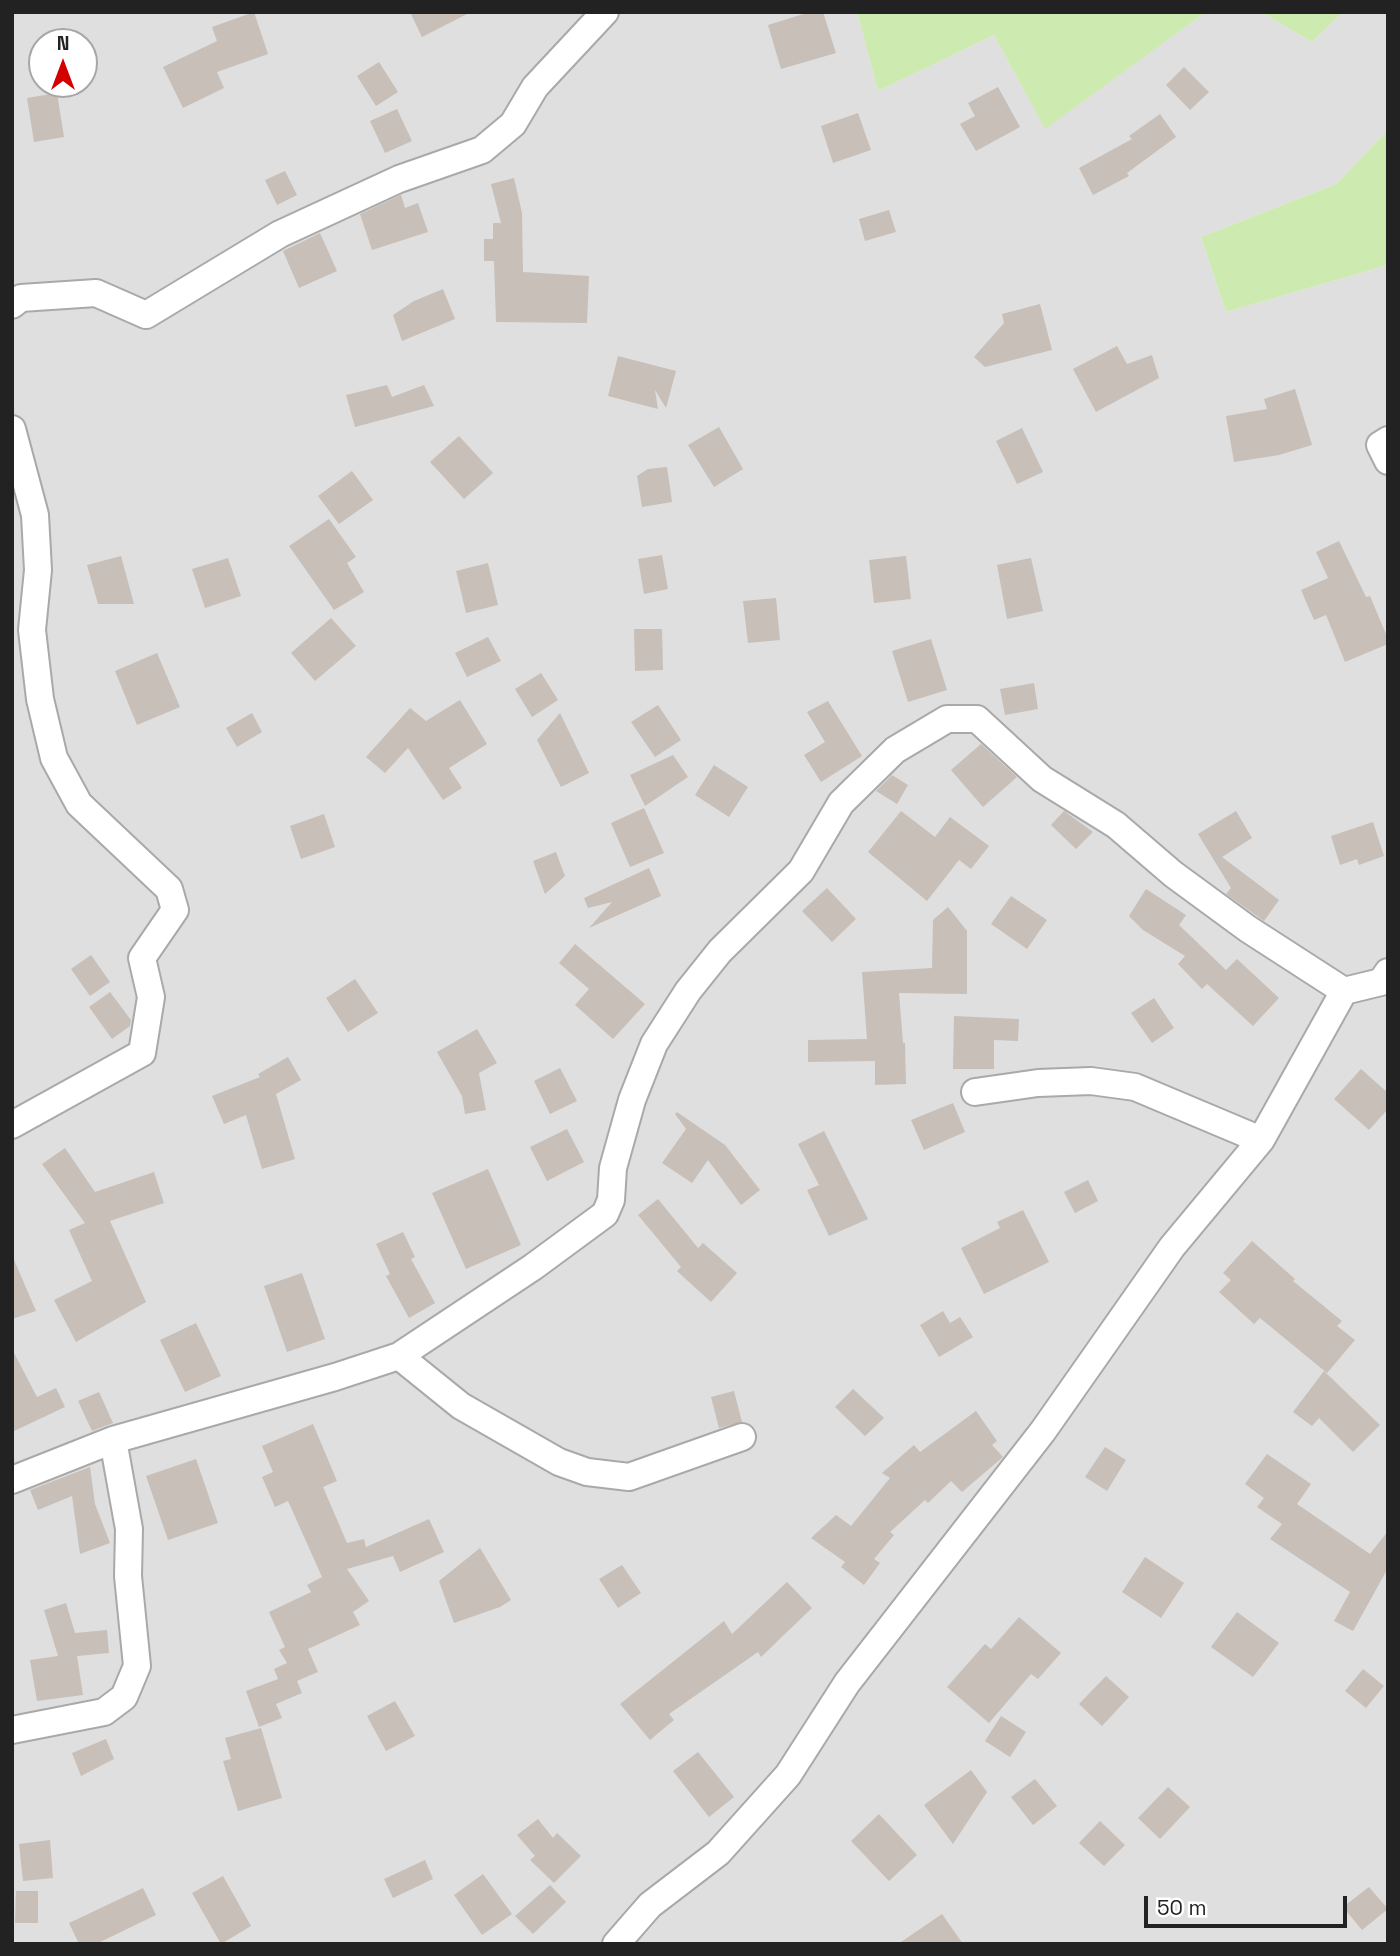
<!DOCTYPE html>
<style>
body{margin:0}
#map{position:relative;width:1400px;height:1956px;overflow:hidden;background:#f2efe9;font-family:"Space Grotesk",sans-serif}
canvas{display:block}
.frame{position:absolute;inset:0;border:14px solid #222;pointer-events:none}
.north{position:absolute;left:28px;top:28px;width:70px;height:70px;box-sizing:border-box;background:#fff;border:2px solid #a7a7a7;border-radius:50%;rotate:0deg;font-size:19px;font-weight:700;line-height:28px;text-align:center;color:#222}
.north::after{content:'';display:block;margin:auto;width:24px;height:32px;background:#d40000;clip-path:polygon(50% 0,100% 100%,50% 72%,0 100%)}
.scale{position:absolute;left:1144px;top:1896px;width:203px;height:32px;box-sizing:border-box;border:4px solid #222;border-top:0;padding-left:9px;font-size:21px;line-height:24px;white-space:nowrap;color:#222;-webkit-text-stroke:5px #fff;paint-order:stroke}
</style>
<div id="map">
<canvas width="1400" height="1956"></canvas>
<div class="frame"></div>
<div class="north">N</div>
<div class="scale">50 m</div>
</div>
<script>
const c = document.querySelector('canvas').getContext('2d');
c.lineJoin = 'round';
function fill(path, color) {
  c.fillStyle = color;
  c.fill(path, 'evenodd');
}
function toPath(rows) {
  const path = new Path2D();
  for (const r of rows) {
    path.moveTo(r[0], r[1]);
    for (let i = 2; i < r.length; i += 2) path.lineTo(r[i], r[i + 1]);
  }
  return path;
}
function strokePath(path, color, width, dash) {
  c.strokeStyle = color;
  c.lineWidth = width;
  c.lineCap = dash ? 'butt' : 'round';
  c.setLineDash(dash || []);
  c.stroke(path);
}
fill(toPath([
 [12,12,857,12,878,91,994,35,1045,128,1206,12,1261,12,1312,42,1343,12,1388,12,1388,130,1336,184,1201,237,1226,312,1388,265,1388,1944,12,1944],
 [42,42,84,42,84,84,42,84]
]), '#e0dfdf');
fill(toPath([
 [857,12,1206,12,1045,129,994,35,878,91],
 [1261,12,1343,12,1312,42],
 [1388,130,1388,265,1226,312,1201,237,1336,184]
]), '#cdebb0');
fill(toPath([
 [254,12,268,54,217,72,224,88,183,108,163,67,217,41,212,27],
 [410,12,471,12,422,37],
 [810,12,823,12,836,53,781,69,768,25],
 [379,62,398,92,376,106,357,76],
 [1184,67,1209,92,1190,110,1166,85],
 [998,87,1020,127,976,151,960,124,975,116,968,103],
 [57,93,64,137,34,142,27,98],
 [397,109,412,141,385,153,370,121],
 [858,113,871,150,833,163,821,126],
 [1160,114,1176,137,1127,173,1129,176,1093,195,1079,168,1132,139,1129,136],
 [285,171,297,195,277,205,265,180],
 [514,178,522,213,523,272,589,276,587,323,496,322,494,261,484,261,484,239,493,239,493,223,501,223,491,184],
 [401,195,405,208,418,203,428,232,372,250,360,214],
 [889,210,896,232,865,241,859,219],
 [320,233,337,271,299,288,283,251],
 [443,289,455,319,402,341,393,315,414,301],
 [1040,304,1052,350,985,367,974,357,1004,323,1002,314],
 [1117,346,1127,364,1152,355,1159,378,1096,412,1073,369],
 [618,356,676,371,666,408,655,390,658,409,608,396],
 [387,385,392,397,424,385,434,406,355,427,346,395],
 [1295,389,1312,445,1279,455,1234,462,1226,416,1267,409,1264,399],
 [719,427,743,469,714,487,688,445],
 [1022,428,1043,472,1017,484,996,441],
 [459,436,493,473,464,499,430,462],
 [667,467,672,502,642,507,637,476,648,469],
 [352,471,373,500,339,524,318,496],
 [329,519,356,557,347,563,364,592,334,610,289,546],
 [1339,541,1366,597,1370,596,1388,639,1388,644,1345,662,1326,615,1314,620,1301,590,1328,578,1316,552],
 [662,555,668,589,644,594,638,559],
 [121,556,134,604,98,604,87,565],
 [906,556,911,599,874,603,869,560],
 [228,558,241,596,205,608,192,569],
 [1031,558,1043,611,1007,619,997,565],
 [488,563,498,605,466,613,456,571],
 [776,598,780,640,748,643,743,601],
 [331,618,356,646,315,681,291,653],
 [634,629,662,629,663,670,635,671],
 [488,637,501,661,467,677,455,653],
 [931,639,947,690,908,702,892,651],
 [157,653,180,707,137,725,115,671],
 [541,673,558,700,532,717,515,689],
 [1034,683,1038,709,1005,715,1000,689],
 [460,700,487,744,449,768,462,788,443,800,408,748,385,773,366,757,410,708,426,721],
 [828,701,862,756,821,782,804,755,825,742,807,712],
 [658,705,681,740,655,757,631,722],
 [252,713,262,732,237,747,226,728],
 [560,713,589,773,561,787,537,740],
 [981,744,1017,777,983,807,951,770],
 [673,755,688,777,645,806,630,775],
 [714,765,748,787,729,817,695,795],
 [892,775,908,785,897,804,876,791],
 [644,808,664,853,630,867,611,823],
 [901,811,935,837,950,817,989,846,971,869,959,860,927,901,868,852],
 [1064,811,1093,832,1076,849,1051,825],
 [1236,811,1252,838,1222,857,1279,900,1264,921,1226,894,1231,888,1198,834],
 [324,814,335,847,301,859,290,826],
 [1373,822,1384,856,1359,865,1357,859,1340,865,1331,836],
 [556,852,565,876,545,894,533,861],
 [649,868,661,896,589,928,612,902,588,908,584,898],
 [827,888,856,919,832,942,802,911],
 [1146,889,1186,915,1179,925,1226,970,1237,959,1279,998,1253,1026,1207,984,1202,989,1178,964,1185,956,1143,930,1129,916],
 [1011,896,1047,920,1027,949,991,924],
 [948,907,967,931,967,994,899,993,903,1043,905,1043,906,1084,875,1085,875,1061,808,1062,808,1040,867,1039,862,972,932,968,933,920],
 [575,944,645,1004,613,1039,575,1005,589,989,559,963],
 [91,955,110,982,90,996,71,969],
 [355,979,378,1013,348,1032,326,998],
 [110,992,131,1020,130,1026,112,1039,89,1007],
 [1154,998,1174,1028,1152,1043,1131,1013],
 [954,1016,1019,1019,1018,1041,994,1040,994,1069,953,1069],
 [477,1029,497,1063,479,1073,486,1110,465,1114,462,1096,437,1052],
 [288,1057,301,1080,276,1094,295,1159,262,1169,246,1115,224,1124,212,1096,260,1077,258,1074],
 [560,1068,577,1101,550,1114,534,1081],
 [1361,1069,1388,1093,1388,1109,1369,1130,1334,1099],
 [953,1103,965,1132,924,1150,911,1120],
 [677,1112,725,1145,760,1190,741,1205,708,1160,692,1183,662,1163,686,1129,675,1114],
 [567,1129,584,1162,547,1181,530,1147],
 [824,1131,868,1219,829,1236,807,1190,819,1185,798,1144],
 [65,1148,95,1192,154,1172,164,1203,110,1221,146,1302,76,1342,54,1300,92,1281,69,1230,85,1223,42,1164],
 [488,1169,521,1245,466,1269,432,1193],
 [1088,1180,1098,1201,1075,1213,1064,1192],
 [658,1199,698,1248,703,1243,737,1273,711,1302,677,1271,681,1267,638,1215],
 [1023,1210,1049,1262,984,1294,961,1248,1000,1228,997,1222],
 [403,1232,415,1257,411,1259,435,1303,409,1318,386,1276,390,1274,376,1244],
 [1252,1241,1295,1279,1293,1281,1342,1321,1337,1326,1355,1340,1327,1373,1260,1318,1254,1324,1219,1292,1231,1280,1223,1273],
 [12,1255,36,1311,12,1319],
 [302,1273,325,1339,287,1352,264,1286],
 [943,1311,950,1323,960,1317,973,1337,939,1357,920,1325],
 [196,1323,221,1376,185,1392,160,1340],
 [12,1349,37,1397,56,1388,65,1407,12,1432],
 [1324,1371,1380,1425,1353,1452,1319,1418,1312,1426,1293,1412],
 [853,1389,884,1418,865,1436,835,1407],
 [734,1391,742,1422,719,1428,711,1397],
 [99,1392,113,1423,92,1431,78,1401],
 [976,1411,997,1441,992,1445,1003,1457,962,1492,951,1481,928,1503,925,1500,890,1532,894,1535,874,1559,880,1563,864,1585,841,1567,845,1562,811,1538,836,1515,851,1526,890,1478,882,1473,914,1445,920,1452],
 [313,1424,337,1481,323,1487,347,1543,364,1539,366,1547,429,1519,444,1552,400,1572,393,1556,347,1569,369,1601,353,1612,360,1625,308,1649,318,1672,297,1681,302,1693,276,1704,282,1718,259,1727,246,1691,278,1679,274,1669,287,1663,279,1650,285,1647,269,1612,311,1592,307,1585,322,1577,288,1501,275,1507,262,1477,273,1472,262,1446],
 [1105,1447,1126,1460,1107,1491,1085,1477],
 [1267,1454,1311,1484,1297,1504,1370,1554,1388,1531,1388,1568,1353,1631,1334,1621,1350,1592,1270,1539,1282,1524,1257,1507,1264,1498,1245,1484],
 [196,1459,218,1523,168,1540,146,1476],
 [90,1467,95,1504,110,1543,80,1554,72,1496,38,1510,30,1490],
 [480,1548,511,1600,500,1607,454,1623,439,1581],
 [1145,1557,1184,1583,1161,1618,1122,1592],
 [622,1565,641,1593,618,1608,599,1579],
 [787,1582,812,1608,761,1657,758,1652,669,1714,674,1720,650,1740,620,1704,724,1621,732,1634],
 [66,1603,75,1633,107,1630,109,1653,77,1656,83,1695,37,1701,30,1660,58,1656,44,1610],
 [1237,1612,1279,1643,1253,1677,1211,1647],
 [1019,1617,1061,1653,1038,1679,1031,1674,989,1723,947,1687,985,1644,991,1649],
 [1363,1669,1384,1686,1366,1708,1345,1691],
 [1106,1676,1129,1697,1102,1726,1079,1704],
 [395,1701,415,1736,386,1751,367,1716],
 [1001,1716,1026,1732,1010,1757,985,1741],
 [261,1728,282,1798,238,1811,223,1761,231,1759,225,1738],
 [106,1739,114,1759,81,1776,72,1753],
 [698,1752,734,1797,709,1817,673,1771],
 [971,1770,987,1792,953,1844,924,1805],
 [1035,1779,1057,1806,1033,1825,1011,1797],
 [1168,1787,1190,1807,1160,1839,1138,1818],
 [879,1814,917,1855,889,1881,851,1841],
 [538,1819,553,1838,557,1833,581,1856,554,1883,530,1860,535,1856,517,1835],
 [1100,1821,1125,1845,1104,1866,1079,1843],
 [50,1840,53,1878,23,1881,19,1844],
 [425,1860,433,1879,393,1898,384,1879],
 [483,1874,512,1914,482,1935,454,1895],
 [223,1876,251,1926,221,1944,192,1893],
 [550,1885,566,1902,533,1934,515,1916],
 [1369,1887,1388,1909,1362,1930,1343,1907],
 [143,1888,156,1915,96,1944,79,1944,69,1923],
 [16,1891,38,1891,38,1923,15,1923],
 [942,1914,963,1944,898,1944]
]), '#c7bfb8');
const minor = toPath([
 [12,305,21,298,96,293,146,315,280,234,399,179,482,150,513,124,535,87,605,12],
 [12,429,35,515,38,570,32,630,40,699,54,758,79,804,169,889,175,910,142,958,151,997,142,1053,12,1125],
 [1388,440,1380,445,1388,461],
 [975,1092,1038,1083,1091,1081,1135,1087,1261,1140],
 [399,1356,461,1406,559,1462,587,1472,629,1477,742,1437],
 [12,1480,113,1440,335,1377,399,1356,533,1267,605,1214,611,1200,613,1168,632,1100,654,1044,688,991,720,951,801,871,841,803,895,750,947,719,977,719,1042,779,1116,825,1173,874,1248,929,1344,991],
 [12,1730,104,1712,124,1697,137,1666,128,1576,129,1529,113,1440],
 [616,1944,650,1905,718,1853,788,1775,847,1683,1043,1431,1172,1247,1261,1140,1344,991,1381,982,1388,972]
]);
strokePath(minor, '#a9a9a9', 30);
strokePath(minor, '#fff', 26);
</script>
